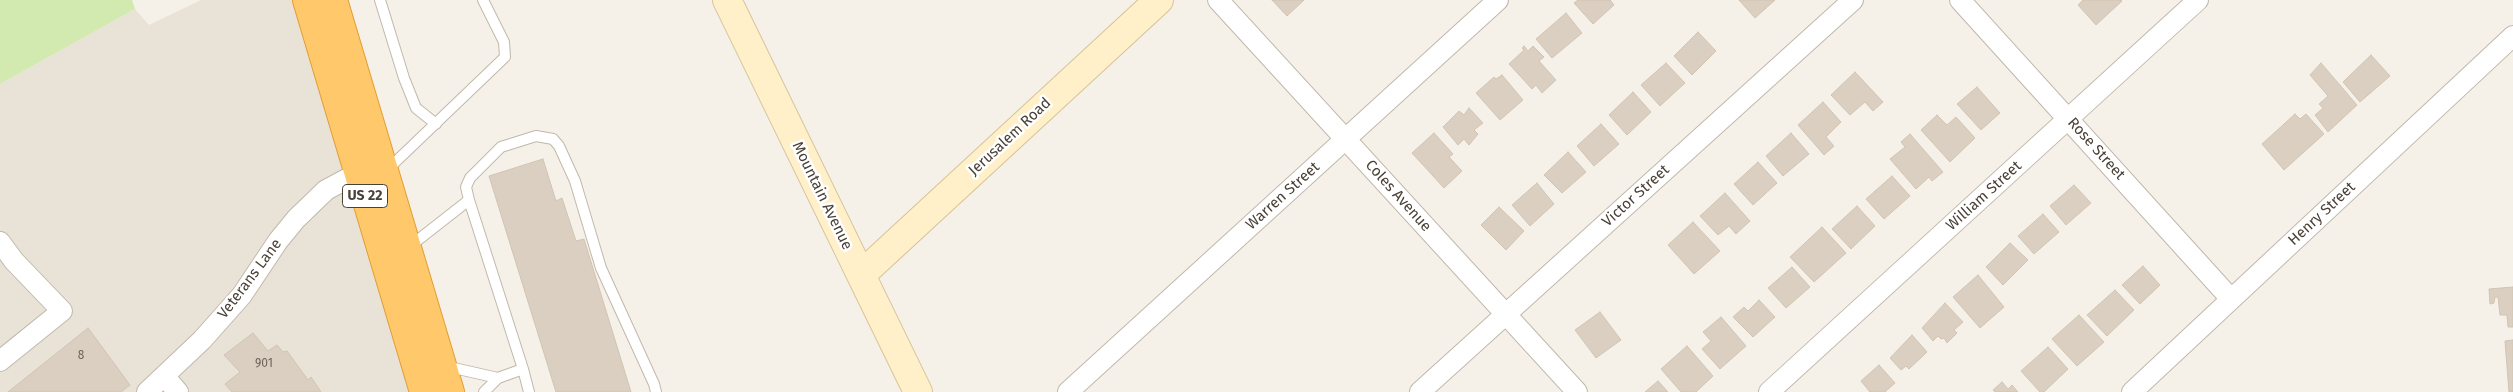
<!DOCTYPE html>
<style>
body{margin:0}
canvas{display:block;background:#f5f1e9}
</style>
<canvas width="2513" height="392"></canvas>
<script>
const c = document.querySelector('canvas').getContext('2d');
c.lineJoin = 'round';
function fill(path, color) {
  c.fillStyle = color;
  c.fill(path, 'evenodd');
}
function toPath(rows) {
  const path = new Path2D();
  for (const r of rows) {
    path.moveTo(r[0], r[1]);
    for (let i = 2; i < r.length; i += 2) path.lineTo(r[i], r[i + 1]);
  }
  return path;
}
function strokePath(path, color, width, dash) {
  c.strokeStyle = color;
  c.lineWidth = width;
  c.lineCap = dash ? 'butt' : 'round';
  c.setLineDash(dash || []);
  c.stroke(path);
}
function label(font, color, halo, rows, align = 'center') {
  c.font = font + ' "Fira Sans",sans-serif';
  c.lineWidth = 5;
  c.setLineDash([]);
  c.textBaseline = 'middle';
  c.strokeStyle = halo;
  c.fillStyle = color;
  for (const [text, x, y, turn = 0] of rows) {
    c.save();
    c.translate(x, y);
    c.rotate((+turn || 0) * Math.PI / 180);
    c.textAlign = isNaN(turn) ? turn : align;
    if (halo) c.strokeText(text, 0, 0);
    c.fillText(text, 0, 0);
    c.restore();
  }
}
fill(toPath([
 [201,0,305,0,424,392,0,392,0,84,135,9,149,25]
]), '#e9e3d7');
fill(toPath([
 [0,0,132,0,135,9,0,84]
]), '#d2eab0');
const building = toPath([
 [1272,0,1304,0,1287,16,1272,0],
 [1578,0,1610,0,1614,5,1593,24,1574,3,1578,0],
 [1739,0,1775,0,1755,18,1739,0],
 [2083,0,2121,0,2122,1,2096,25,2078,5,2083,0],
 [1566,13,1582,33,1552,58,1536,39,1566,13],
 [1698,32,1716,51,1692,75,1674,56,1698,32],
 [1524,46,1528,51,1533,46,1544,57,1539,61,1556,80,1542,93,1536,85,1532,89,1509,64,1524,50,1522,48,1524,46],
 [2371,55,2390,76,2360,102,2343,82,2371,55],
 [1666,63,1685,83,1660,106,1641,85,1666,63],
 [2321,63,2357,105,2328,132,2315,115,2323,108,2319,104,2328,96,2310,75,2321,63],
 [1855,72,1883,102,1873,111,1865,102,1850,115,1831,95,1855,72],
 [1502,75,1523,100,1500,120,1476,93,1494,77,1496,79,1502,75],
 [1977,87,2000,113,1981,130,1957,104,1977,87],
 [1633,92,1651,112,1627,135,1609,115,1633,92],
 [1823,102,1841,122,1826,137,1834,146,1824,155,1798,125,1823,102],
 [1469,108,1483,123,1474,130,1478,134,1469,145,1464,139,1458,145,1443,127,1459,111,1464,115,1469,108],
 [2295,114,2300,119,2306,114,2324,134,2284,170,2262,144,2295,114],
 [1937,115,1947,125,1956,117,1975,138,1950,162,1921,130,1937,115],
 [1601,124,1619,144,1594,166,1577,146,1601,124],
 [1434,133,1453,154,1449,157,1462,171,1444,188,1412,153,1434,133],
 [1791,133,1809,154,1783,176,1766,156,1791,133],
 [1910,134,1943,172,1932,181,1929,177,1916,189,1890,159,1905,147,1901,142,1910,134],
 [1568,152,1586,172,1562,193,1544,175,1568,152],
 [543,159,556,201,562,198,576,241,584,239,631,392,556,392,489,176,543,159],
 [1758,162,1777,183,1753,205,1734,184,1758,162],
 [1892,176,1910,196,1884,219,1866,199,1892,176],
 [1537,183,1554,204,1530,226,1512,205,1537,183],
 [2074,185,2091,203,2066,225,2050,206,2074,185],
 [1725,193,1750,221,1736,234,1729,226,1718,235,1700,216,1725,193],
 [1857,206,1875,226,1851,249,1832,229,1857,206],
 [1499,207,1524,231,1506,250,1481,225,1499,207],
 [2043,214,2059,232,2034,254,2018,236,2043,214],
 [1693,222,1720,251,1694,274,1668,245,1693,222],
 [1822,227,1846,253,1814,282,1790,257,1822,227],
 [2010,243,2028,260,2003,285,1986,267,2010,243],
 [2143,266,2160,285,2140,304,2122,285,2143,266],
 [1792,267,1810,287,1786,308,1768,288,1792,267],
 [1978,275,2004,307,1980,328,1953,297,1978,275],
 [2513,287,2513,327,2508,327,2507,315,2500,315,2498,297,2495,297,2494,303,2490,304,2489,289,2513,287],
 [2115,290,2134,310,2107,336,2087,315,2115,290],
 [1759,300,1775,317,1753,337,1733,317,1744,307,1748,311,1759,300],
 [1945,303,1963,322,1954,330,1957,333,1947,343,1944,338,1941,339,1938,336,1933,341,1922,328,1945,303],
 [1600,312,1621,340,1596,358,1575,330,1600,312],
 [2079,315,2104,342,2077,366,2052,339,2079,315],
 [1721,317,1746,346,1720,369,1702,349,1711,341,1703,332,1721,317],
 [88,328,130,385,121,392,8,392,88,328],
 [253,333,268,351,277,345,283,352,287,351,308,380,311,377,321,392,232,392,225,384,240,372,224,355,253,333],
 [1912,335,1927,352,1909,369,1906,366,1901,370,1890,358,1912,335],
 [2513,340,2513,392,2509,392,2505,341,2513,340],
 [1687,346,1713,376,1696,392,1681,392,1661,369,1687,346],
 [2048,347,2068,369,2044,392,2040,392,2021,371,2048,347],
 [1879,365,1895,383,1885,392,1870,392,1861,381,1879,365],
 [1658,381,1668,392,1645,392,1658,381],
 [2002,382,2008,389,2012,385,2018,392,1995,392,1993,390,2002,382]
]);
fill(building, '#dacfc1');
strokePath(building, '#d2c4b1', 1);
const lane = toPath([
 [380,0,404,78,416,108,436,124],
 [387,170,505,57,504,42,483,0],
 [469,200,523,369],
 [409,247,469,200,466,187,470,178,501,147,536,136,553,139,559,146,575,181,601,268,654,384,656,392],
 [445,366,498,378],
 [484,392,498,378,523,369,529,392]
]);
const street = toPath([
 [1218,0,1577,392],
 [1960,0,2231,299],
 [0,242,14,261,62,311,0,361],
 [165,377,178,392],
 [147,392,202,340,242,295,278,241,296,219,326,190,358,173],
 [1068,392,1498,0],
 [1420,392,1853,0],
 [1769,392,2198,0],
 [2132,392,2513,36]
]);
const secondary = toPath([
 [727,0,918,392],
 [861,275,1159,0]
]);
const highway = toPath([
 [307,0,424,392],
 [333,0,450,392]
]);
strokePath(lane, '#c1b8ab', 12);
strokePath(street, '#c1b8ab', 22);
strokePath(secondary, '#d6c497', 30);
strokePath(highway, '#e39d34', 30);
strokePath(lane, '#fff', 10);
strokePath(street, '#fff', 20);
strokePath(secondary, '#fff0c9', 28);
strokePath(highway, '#ffc86a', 28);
label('12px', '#6d645a', null, [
 ["8",81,356],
 ["901",264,364]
]);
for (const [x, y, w] of [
 [365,196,45]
]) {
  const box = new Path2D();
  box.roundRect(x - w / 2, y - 11.5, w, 23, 4);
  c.fillStyle = '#fff';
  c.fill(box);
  strokePath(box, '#494137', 1);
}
label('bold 14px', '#494137', null, [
 ["US 22",365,196]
]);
label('15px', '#494137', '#fff', [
 ["Jerusalem Road",1010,137,-43],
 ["Rose Street",2096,149,48],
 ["Mountain Avenue",822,196,64],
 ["Warren Street",1283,196,-42],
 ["Coles Avenue",1398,196,48],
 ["Victor Street",1636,196,-42],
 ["William Street",1984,196,-42],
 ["Henry Street",2322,214,-43],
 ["Veterans Lane",250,279,-53]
]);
</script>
